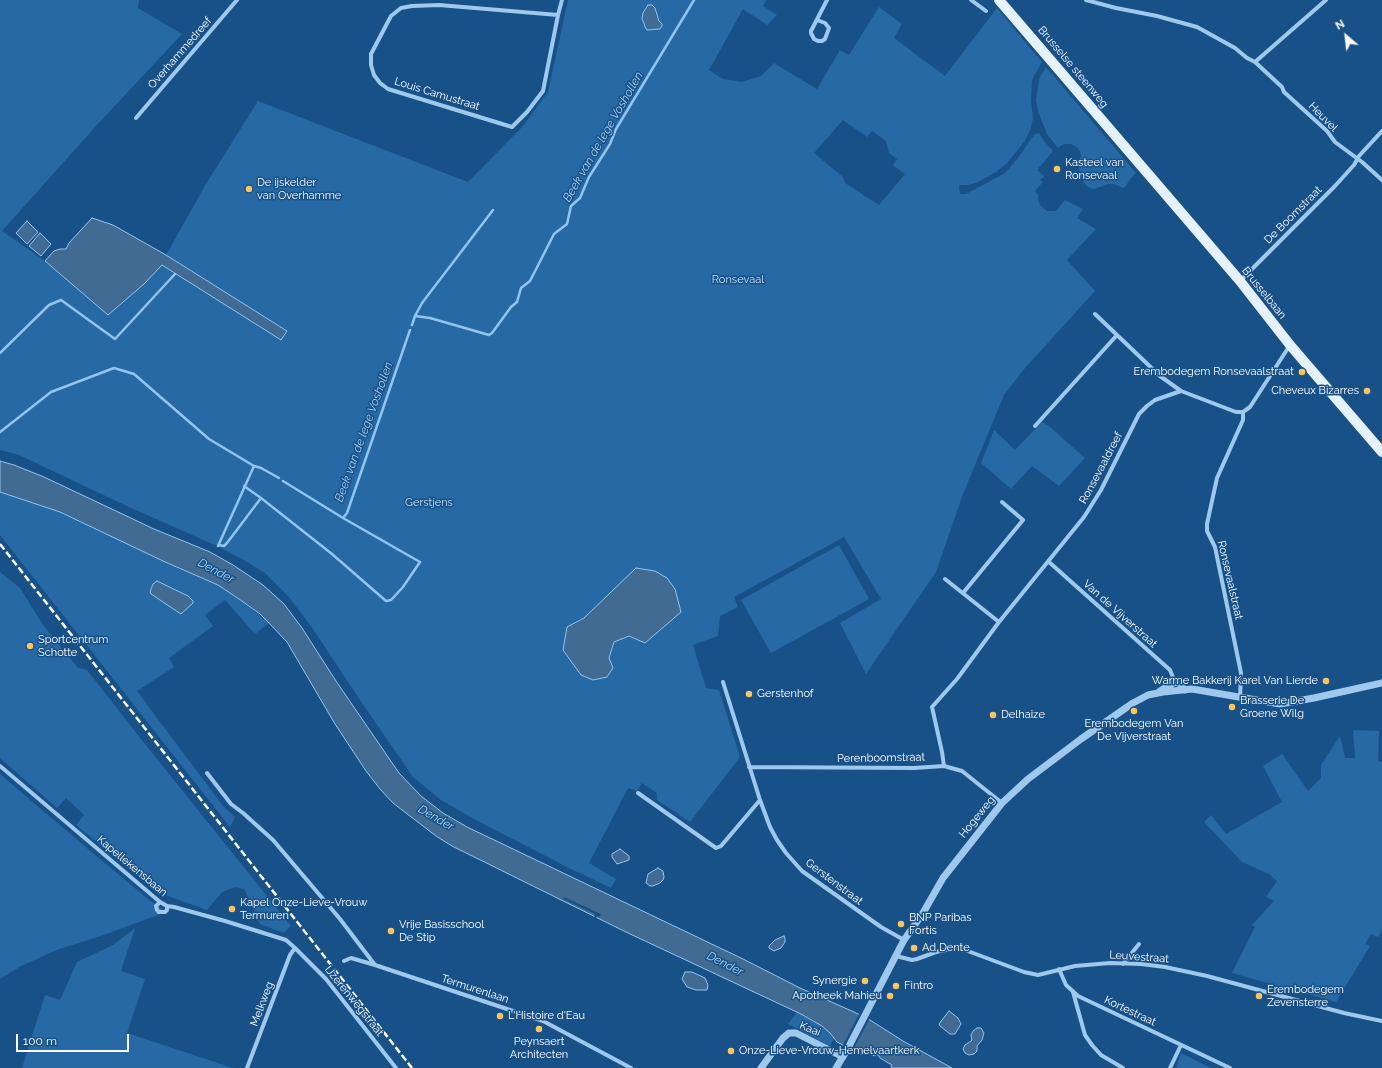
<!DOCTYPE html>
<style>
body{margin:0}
#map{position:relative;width:1382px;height:1068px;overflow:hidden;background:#185188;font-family:Raleway,sans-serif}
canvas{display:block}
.north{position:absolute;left:1326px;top:16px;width:40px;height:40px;-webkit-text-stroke:3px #185188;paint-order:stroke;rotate:332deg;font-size:11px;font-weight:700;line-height:16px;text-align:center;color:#fff}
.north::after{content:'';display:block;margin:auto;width:14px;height:18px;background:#fff;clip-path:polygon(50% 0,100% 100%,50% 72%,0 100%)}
.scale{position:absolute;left:16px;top:1034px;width:113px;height:18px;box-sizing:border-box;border:2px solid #fff;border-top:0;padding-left:5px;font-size:12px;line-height:14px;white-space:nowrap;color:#fff;-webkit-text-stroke:3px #185188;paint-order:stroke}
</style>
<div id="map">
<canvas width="1382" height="1068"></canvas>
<div class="north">N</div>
<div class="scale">100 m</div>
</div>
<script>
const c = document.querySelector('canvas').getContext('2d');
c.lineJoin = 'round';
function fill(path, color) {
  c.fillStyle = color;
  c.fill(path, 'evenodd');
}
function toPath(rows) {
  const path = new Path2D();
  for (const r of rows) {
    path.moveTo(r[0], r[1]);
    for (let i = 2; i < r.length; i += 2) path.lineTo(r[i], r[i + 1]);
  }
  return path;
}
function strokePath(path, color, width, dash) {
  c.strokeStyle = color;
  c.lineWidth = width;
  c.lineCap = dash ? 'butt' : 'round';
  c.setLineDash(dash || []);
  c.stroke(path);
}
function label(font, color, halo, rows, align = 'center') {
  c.font = font + ' Raleway,sans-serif';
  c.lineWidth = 3;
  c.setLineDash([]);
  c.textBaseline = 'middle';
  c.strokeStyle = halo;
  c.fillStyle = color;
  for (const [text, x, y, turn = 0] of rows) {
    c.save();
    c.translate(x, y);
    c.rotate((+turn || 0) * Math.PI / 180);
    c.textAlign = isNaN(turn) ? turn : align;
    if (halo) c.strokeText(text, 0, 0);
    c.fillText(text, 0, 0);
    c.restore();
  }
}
fill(toPath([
 [0,0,139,0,138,8,182,34,96,126,2,231,45,261,108,315,144,284,162,265,287,331,166,255,206,184,258,101,468,182,523,126,548,92,568,0,766,0,763,6,777,15,767,25,743,9,709,70,723,79,742,82,761,76,774,63,817,89,840,50,849,55,879,7,902,24,894,38,945,76,997,8,1042,62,1032,80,1031,100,1033,119,1030,130,1025,141,1007,163,996,172,978,182,968,185,959,185,960,194,966,194,1005,173,1018,158,1031,139,1035,134,1039,133,1044,141,1053,151,1037,170,1044,176,1040,180,1043,182,1035,191,1038,195,1038,200,1040,205,1047,211,1056,211,1065,200,1083,209,1077,218,1096,229,1067,260,1095,291,1025,368,1004,395,963,494,936,572,866,674,840,623,881,599,844,537,734,597,738,607,720,616,718,636,693,645,706,688,719,690,740,757,690,822,657,800,657,793,642,783,637,791,628,788,589,863,616,879,611,888,567,867,476,820,441,800,413,777,360,700,313,629,289,597,265,573,242,559,217,546,129,507,19,455,0,450],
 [843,120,867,137,872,131,886,141,889,153,897,159,893,165,905,174,879,205,845,183,843,177,814,153],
 [598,605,629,636,614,642,609,658,567,628,584,618],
 [1046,67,1136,173,1131,178,1125,187,1123,188,1114,184,1108,184,1094,189,1088,187,1084,183,1077,164,1081,156,1080,151,1077,147,1071,144,1064,144,1058,148,1047,134,1039,114,1036,101,1039,79],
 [1042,422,1050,427,1085,458,1059,486,1032,466,1011,489,981,463,994,430,1015,450],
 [0,492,21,498,60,512,163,561,218,585,239,599,269,623,255,634,225,600,205,615,213,626,169,658,174,667,137,691,223,806,235,817,230,827,0,535],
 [839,545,869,599,771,653,741,600],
 [0,572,20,588,43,625,78,668,87,670,149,749,291,926,284,933,260,924,244,889,235,887,222,892,207,910,168,896,148,884,76,825,84,815,66,798,57,808,0,758],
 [1353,730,1379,731,1378,761,1382,762,1382,931,1378,937,1371,934,1365,944,1370,946,1336,1002,1232,973,1255,927,1252,925,1274,901,1266,897,1277,881,1269,874,1242,862,1204,822,1211,815,1226,834,1282,802,1263,766,1282,754,1308,791,1321,778,1321,765,1340,736,1345,758,1355,758],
 [0,774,88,849,148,899,166,912,101,936,59,949,21,966,0,979],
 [135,928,121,971,145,979,127,1033,233,1068,22,1068,45,995,60,1000,77,962,113,945],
 [797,1012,822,1026,830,1033,834,1038,830,1046,788,1024],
 [1181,1053,1211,1068,1176,1068]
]), '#2769a5');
const water = toPath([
 [648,5,652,5,655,8,659,21,662,24,662,26,660,29,647,30,645,27,644,23,642,19,643,13,648,5],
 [92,218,113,225,166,255,287,331,281,340,162,265,144,284,108,315,45,261,54,251,60,249,66,249,69,243,92,218],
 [27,221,38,232,27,244,16,233,27,221],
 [40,233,51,244,41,256,29,246,40,233],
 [0,461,14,465,44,477,154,529,210,552,233,565,263,585,284,604,302,628,336,681,399,773,421,796,443,813,467,827,743,959,800,988,854,1012,870,1020,903,1041,952,1068,893,1068,891,1067,892,1065,880,1058,879,1056,876,1054,875,1056,865,1052,862,1055,837,1042,830,1033,822,1026,801,1014,628,933,452,846,436,836,393,803,380,789,366,771,335,724,287,642,269,623,260,614,239,599,218,585,163,561,60,512,0,492,0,461],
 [636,568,655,571,667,578,675,589,681,612,645,643,629,636,614,642,609,658,613,668,607,677,593,680,581,675,563,650,567,627,584,618,636,568],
 [157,581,188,596,193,601,193,603,181,614,151,594,150,592,153,584,157,581],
 [620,849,629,856,629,860,617,864,612,857,612,854,620,849],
 [658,868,663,871,664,877,663,880,660,883,653,886,650,886,646,883,648,874,658,868],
 [784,936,785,938,785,942,781,948,774,951,769,948,769,946,775,940,784,936],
 [685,972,692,972,705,978,708,985,707,990,696,990,687,987,682,979,685,972],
 [949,1011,958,1018,961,1024,955,1034,950,1034,940,1026,939,1024,949,1011],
 [977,1028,981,1028,984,1033,982,1040,977,1046,977,1051,974,1054,969,1055,965,1053,963,1049,965,1045,971,1041,972,1040,971,1035,973,1031,977,1028]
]);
fill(water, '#416b93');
strokePath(water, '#92c4f0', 1);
fill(toPath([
 [564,897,601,914,600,917,597,916,596,919,594,918,595,914,563,899],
 [860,1012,870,1018,852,1052,842,1047]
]), '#185188');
strokePath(toPath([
 [415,316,430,318,489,335,492,333,511,307,517,302,521,288,530,281,554,234,567,224,571,206,580,198,589,177,610,144,616,129,694,0],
 [412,325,415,316,422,303,493,210],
 [0,353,49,305,61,300,115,339,175,274],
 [0,432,51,392,114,368,134,374,209,439,254,466],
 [283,481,343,518,347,513,410,330],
 [261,498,332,554,386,601,391,600,403,587,420,562,343,518],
 [219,545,224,546,227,543,261,498,244,486],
 [218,546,254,466,261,468,279,478]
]), '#92c4f0', 2.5);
strokePath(toPath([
 [971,0,986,11],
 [1086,0,1116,8,1157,16,1197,27,1235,48,1247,58,1255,62,1282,87,1284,92,1327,131,1335,142,1362,162,1382,180],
 [558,15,439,5,412,6,401,8,391,16,371,54,371,65,374,75,380,83,388,89,512,127,527,112,543,91,558,15,562,0],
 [817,20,825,23,829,28,825,39,822,41,818,41,814,39,811,33,811,31,827,0],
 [1255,62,1326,0],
 [136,118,237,0],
 [1240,281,1335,186,1354,165,1359,156,1382,131],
 [1095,314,1160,376,1181,391],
 [1243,412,1250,407,1290,345],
 [1035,426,1117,335],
 [1049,562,1170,670,1175,682],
 [945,579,999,622],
 [963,593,1023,520,1002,502],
 [723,682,760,800,770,827,777,840,786,853,802,871,881,927,904,940],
 [1240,698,1241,673,1215,547,1207,531,1207,524,1217,478,1243,420,1243,412],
 [0,766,160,902,167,906,174,907,225,921,286,940,295,948,326,979,396,1068],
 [944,766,942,752,932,707,957,679,999,622,1084,517,1101,490,1139,414,1147,406,1155,400,1181,391,1236,412,1243,412],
 [749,767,914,768,944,766,962,771,1002,803],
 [207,773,231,804,243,813,273,840,340,919,375,965],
 [638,793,716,848,721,846,760,800],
 [160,902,156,906,157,910,159,912,165,912,167,910,167,906],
 [896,956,912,960,917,959,936,952,954,948,965,950,1024,972,1038,975,1075,966,1110,963,1141,964,1165,967,1207,976,1344,1013,1382,1021],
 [344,961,351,958,375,965,543,1021,631,1068],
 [1123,964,1139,944],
 [1059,969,1066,985,1078,996,1230,1068],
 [1073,992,1085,1035,1092,1045,1101,1055,1123,1068],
 [247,1068,290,955,295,948],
 [1170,1068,1181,1045]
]), '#9fc8ed', 4);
strokePath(toPath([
 [1160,691,1175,682,1179,683,1185,690],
 [761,1068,783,1038,789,1033,796,1033,843,1057],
 [836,1068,847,1050,904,940,923,913,943,878,1002,803,1028,779,1081,739,1133,703,1148,695,1163,692,1192,689,1280,704,1314,698,1382,683]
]), '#9fc8ed', 7);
strokePath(toPath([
 [999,0,1240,281,1290,345,1382,452]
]), '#e6f1ff', 10);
strokePath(toPath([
 [0,544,412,1068]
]), '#fff', 2.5, [7, 3]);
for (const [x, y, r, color] of [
 [1057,169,4,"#ffc45c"],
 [249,189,4,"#ffc45c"],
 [1302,372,4,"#ffc45c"],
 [1367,391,4,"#ffc45c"],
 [30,646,4,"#ffc45c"],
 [1326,681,4,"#ffc45c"],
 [749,694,4,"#ffc45c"],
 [1232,707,4,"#ffc45c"],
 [1134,711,4,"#ffc45c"],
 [993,715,4,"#ffc45c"],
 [232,909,4,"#ffc45c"],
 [901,924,4,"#ffc45c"],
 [391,931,4,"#ffc45c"],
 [914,948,4,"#ffc45c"],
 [865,981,4,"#ffc45c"],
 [896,986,4,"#ffc45c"],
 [890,996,4,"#ffc45c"],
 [1259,996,4,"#ffc45c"],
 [500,1016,4,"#ffc45c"],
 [539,1029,4,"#ffc45c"],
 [731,1051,4,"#ffc45c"]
]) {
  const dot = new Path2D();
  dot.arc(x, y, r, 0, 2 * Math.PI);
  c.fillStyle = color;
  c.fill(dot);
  strokePath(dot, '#185188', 1.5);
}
label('11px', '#fff', '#185188', [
 ["Overhammedreef",180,53,-49],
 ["Brusselse steenweg",1073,67,50],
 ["Louis Camustraat",437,94,17],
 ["Heuvel",1323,117,45],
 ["De Boomstraat",1293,215,-45],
 ["Brusselbaan",1264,293,51],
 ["Ronsevaaldreef",1101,468,-62],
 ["Ronsevaalstraat",1230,580,77],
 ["Van de Vijverstraat",1120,614,42],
 ["Perenboomstraat",881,758,-1],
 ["Hogeweg",977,817,-51],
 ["Kapellekensbaan",132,866,40],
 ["Gerstenstraat",834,882,37],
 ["Leuvestraat",1139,957,4],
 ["Termurenlaan",475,989,18],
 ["IJzerenwegstraat",354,1001,51],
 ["Melkweg",262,1004,-69],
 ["Kortestraat",1130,1011,25],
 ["Kaai",810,1029,22]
]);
label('11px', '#fff', '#185188', [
 ["Kasteel van",1065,163],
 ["Ronsevaal",1065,176],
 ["De ijskelder",257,183],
 ["van Overhamme",257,196],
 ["Erembodegem Ronsevaalstraat",1294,372,"right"],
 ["Cheveux Bizarres",1359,391,"right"],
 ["Sportcentrum",38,640],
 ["Schotte",38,653],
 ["Warme Bakkerij Karel Van Lierde",1318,681,"right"],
 ["Gerstenhof",757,694],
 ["Brasserie De",1240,701],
 ["Groene Wilg",1240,714],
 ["Delhaize",1001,715],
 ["Erembodegem Van",1134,724,"center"],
 ["De Vijverstraat",1134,737,"center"],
 ["Kapel Onze-Lieve-Vrouw",240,903],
 ["Termuren",240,916],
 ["BNP Paribas",909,918],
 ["Fortis",909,931],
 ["Vrije Basisschool",399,925],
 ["De Stip",399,938],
 ["Ad Dente",922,948],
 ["Synergie",857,981,"right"],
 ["Fintro",904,986],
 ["Erembodegem",1267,990],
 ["Zevensterre",1267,1003],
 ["Apotheek Mahieu",882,996,"right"],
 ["L'Histoire d'Eau",508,1016],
 ["Peynsaert",539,1042,"center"],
 ["Architecten",539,1055,"center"],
 ["Onze-Lieve-Vrouw-Hemelvaartkerk",739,1051]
], 'left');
label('11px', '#c5e1fa', '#185188', [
 ["Ronsevaal",738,280],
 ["Gerstjens",429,503]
]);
label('italic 12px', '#abd2f5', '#185188', [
 ["Beek van de lege Voshollen",603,137,-60],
 ["Beek van de lege Voshollen",364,432,-70],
 ["Dender",216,571,28],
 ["Dender",436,818,30],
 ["Dender",725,964,27]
]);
</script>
